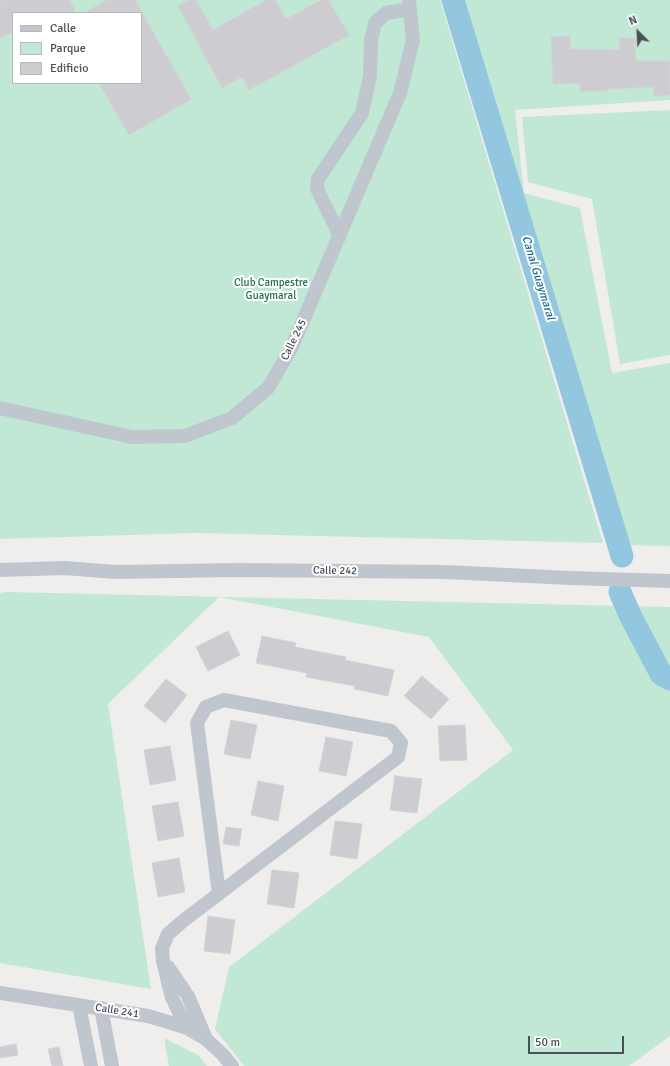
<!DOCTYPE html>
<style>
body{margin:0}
#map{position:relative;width:670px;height:1066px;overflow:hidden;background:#f0eeed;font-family:Signika,sans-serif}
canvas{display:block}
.legend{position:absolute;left:12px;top:12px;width:130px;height:72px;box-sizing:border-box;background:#fff;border:1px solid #b6b9bc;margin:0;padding:5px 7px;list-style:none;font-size:12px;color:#484f58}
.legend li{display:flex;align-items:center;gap:8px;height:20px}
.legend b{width:20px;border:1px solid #b6b9bc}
.north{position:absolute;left:618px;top:12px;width:40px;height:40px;-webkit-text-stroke:3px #fff;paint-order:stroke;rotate:336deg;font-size:11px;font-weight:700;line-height:16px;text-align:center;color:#484f58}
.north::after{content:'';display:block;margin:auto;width:14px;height:18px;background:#484f58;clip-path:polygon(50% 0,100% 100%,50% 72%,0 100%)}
.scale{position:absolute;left:528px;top:1036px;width:96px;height:18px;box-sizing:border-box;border:2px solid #484f58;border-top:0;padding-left:5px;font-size:12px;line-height:14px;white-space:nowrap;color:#484f58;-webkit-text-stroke:3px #fff;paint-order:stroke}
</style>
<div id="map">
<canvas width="670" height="1066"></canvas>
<ul class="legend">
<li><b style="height:5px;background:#c0c6ce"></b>Calle</li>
<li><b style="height:11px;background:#c1e8d5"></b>Parque</li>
<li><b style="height:11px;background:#ccccd1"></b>Edificio</li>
</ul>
<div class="north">N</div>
<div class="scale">50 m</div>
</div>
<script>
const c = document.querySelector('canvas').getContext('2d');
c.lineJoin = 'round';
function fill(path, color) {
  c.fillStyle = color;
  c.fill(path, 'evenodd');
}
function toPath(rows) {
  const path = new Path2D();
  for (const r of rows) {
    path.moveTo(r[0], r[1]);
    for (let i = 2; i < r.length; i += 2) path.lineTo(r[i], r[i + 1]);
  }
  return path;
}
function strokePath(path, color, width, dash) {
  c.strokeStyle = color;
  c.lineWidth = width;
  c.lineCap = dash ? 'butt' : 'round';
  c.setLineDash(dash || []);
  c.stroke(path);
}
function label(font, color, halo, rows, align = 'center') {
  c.font = font + ' Signika,sans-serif';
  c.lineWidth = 4;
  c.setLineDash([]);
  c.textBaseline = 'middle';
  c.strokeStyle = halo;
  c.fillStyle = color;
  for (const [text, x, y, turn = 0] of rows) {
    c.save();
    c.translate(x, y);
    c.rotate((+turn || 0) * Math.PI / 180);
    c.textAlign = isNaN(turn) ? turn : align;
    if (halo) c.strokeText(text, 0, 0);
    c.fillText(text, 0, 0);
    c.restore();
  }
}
fill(toPath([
 [0,0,440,0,603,543,195,533,0,539],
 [13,13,141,13,141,83,13,83],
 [455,0,670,0,670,100,515,110,524,193,580,208,612,373,670,363,670,546,612,545],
 [670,110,670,355,620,364,592,199,528,182,522,117],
 [7,592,670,607,670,1036,629,1066,244,1066,215,1029,229,967,513,750,429,637,219,597,108,704,151,989,0,963,0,593],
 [164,1038,198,1055,207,1066,169,1066]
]), '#c1e8d5');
strokePath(toPath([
 [453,0,622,556],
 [620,592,630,615,661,674,670,679]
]), '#93c7e0', 23);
const building = toPath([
 [0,0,70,0,76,13,13,13,13,32,0,38,0,0],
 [107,0,135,0,191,99,129,135,99,83,141,83,141,13,84,13,107,0],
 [188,0,196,0,213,30,266,0,275,0,286,19,321,0,328,0,349,35,249,90,242,77,222,88,178,6,188,0],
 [570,36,570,49,619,50,619,38,635,38,636,61,670,61,670,95,654,96,654,87,608,89,608,91,580,91,580,83,553,84,551,37,570,36],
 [228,631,240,655,208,671,196,647,228,631],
 [262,636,296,643,295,647,346,657,345,660,394,670,388,696,354,689,355,686,306,677,307,673,256,663,262,636],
 [422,676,449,699,431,719,404,696,422,676],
 [166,679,187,695,165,723,144,706,166,679],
 [231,720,257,725,250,759,224,754,231,720],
 [465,725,467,760,440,761,438,726,465,725],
 [326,737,353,742,346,776,319,771,326,737],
 [170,746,176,780,150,785,144,750,170,746],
 [395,776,422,779,417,813,390,810,395,776],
 [258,781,284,786,278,821,251,815,258,781],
 [178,802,184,836,158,841,152,806,178,802],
 [335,821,362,824,357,859,330,855,335,821],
 [226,827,242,829,239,846,223,844,226,827],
 [179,858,185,892,158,897,152,863,179,858],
 [272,870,299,873,294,908,267,904,272,870],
 [208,916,235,920,230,954,204,951,208,916],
 [16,1044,18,1055,0,1058,0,1047,16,1044],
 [59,1047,63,1066,52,1066,48,1049,59,1047]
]);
fill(building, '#ccccd1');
strokePath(building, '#d2d3d8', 1);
strokePath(toPath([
 [340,236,317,189,318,179,362,113,370,76,371,40,375,23,386,13,410,9],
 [0,408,132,437,185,436,232,418,268,388,291,349,400,93,413,40,409,0],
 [0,570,65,568,115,572,238,570,445,572,570,578,670,581],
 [168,967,185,992],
 [0,993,148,1016,168,1022,187,1028,206,1039,223,1055,232,1066],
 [188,996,206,1039],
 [172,998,163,961,162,948,168,934,183,921,398,757,401,743,391,731,224,700,206,707,197,723,219,894],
 [174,1002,187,1028],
 [79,1005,91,1066],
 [101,1008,112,1066]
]), '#c0c6ce', 14);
label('11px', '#227052', '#fff', [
 ["Club Campestre",271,283],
 ["Guaymaral",271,296]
]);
label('11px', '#484f58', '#fff', [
 ["Calle 245",294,340,-64],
 ["Calle 242",335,571,1],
 ["Calle 241",117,1011,9]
]);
label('italic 12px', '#1e6e95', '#fff', [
 ["Canal Guaymaral",538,278,73]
]);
</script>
